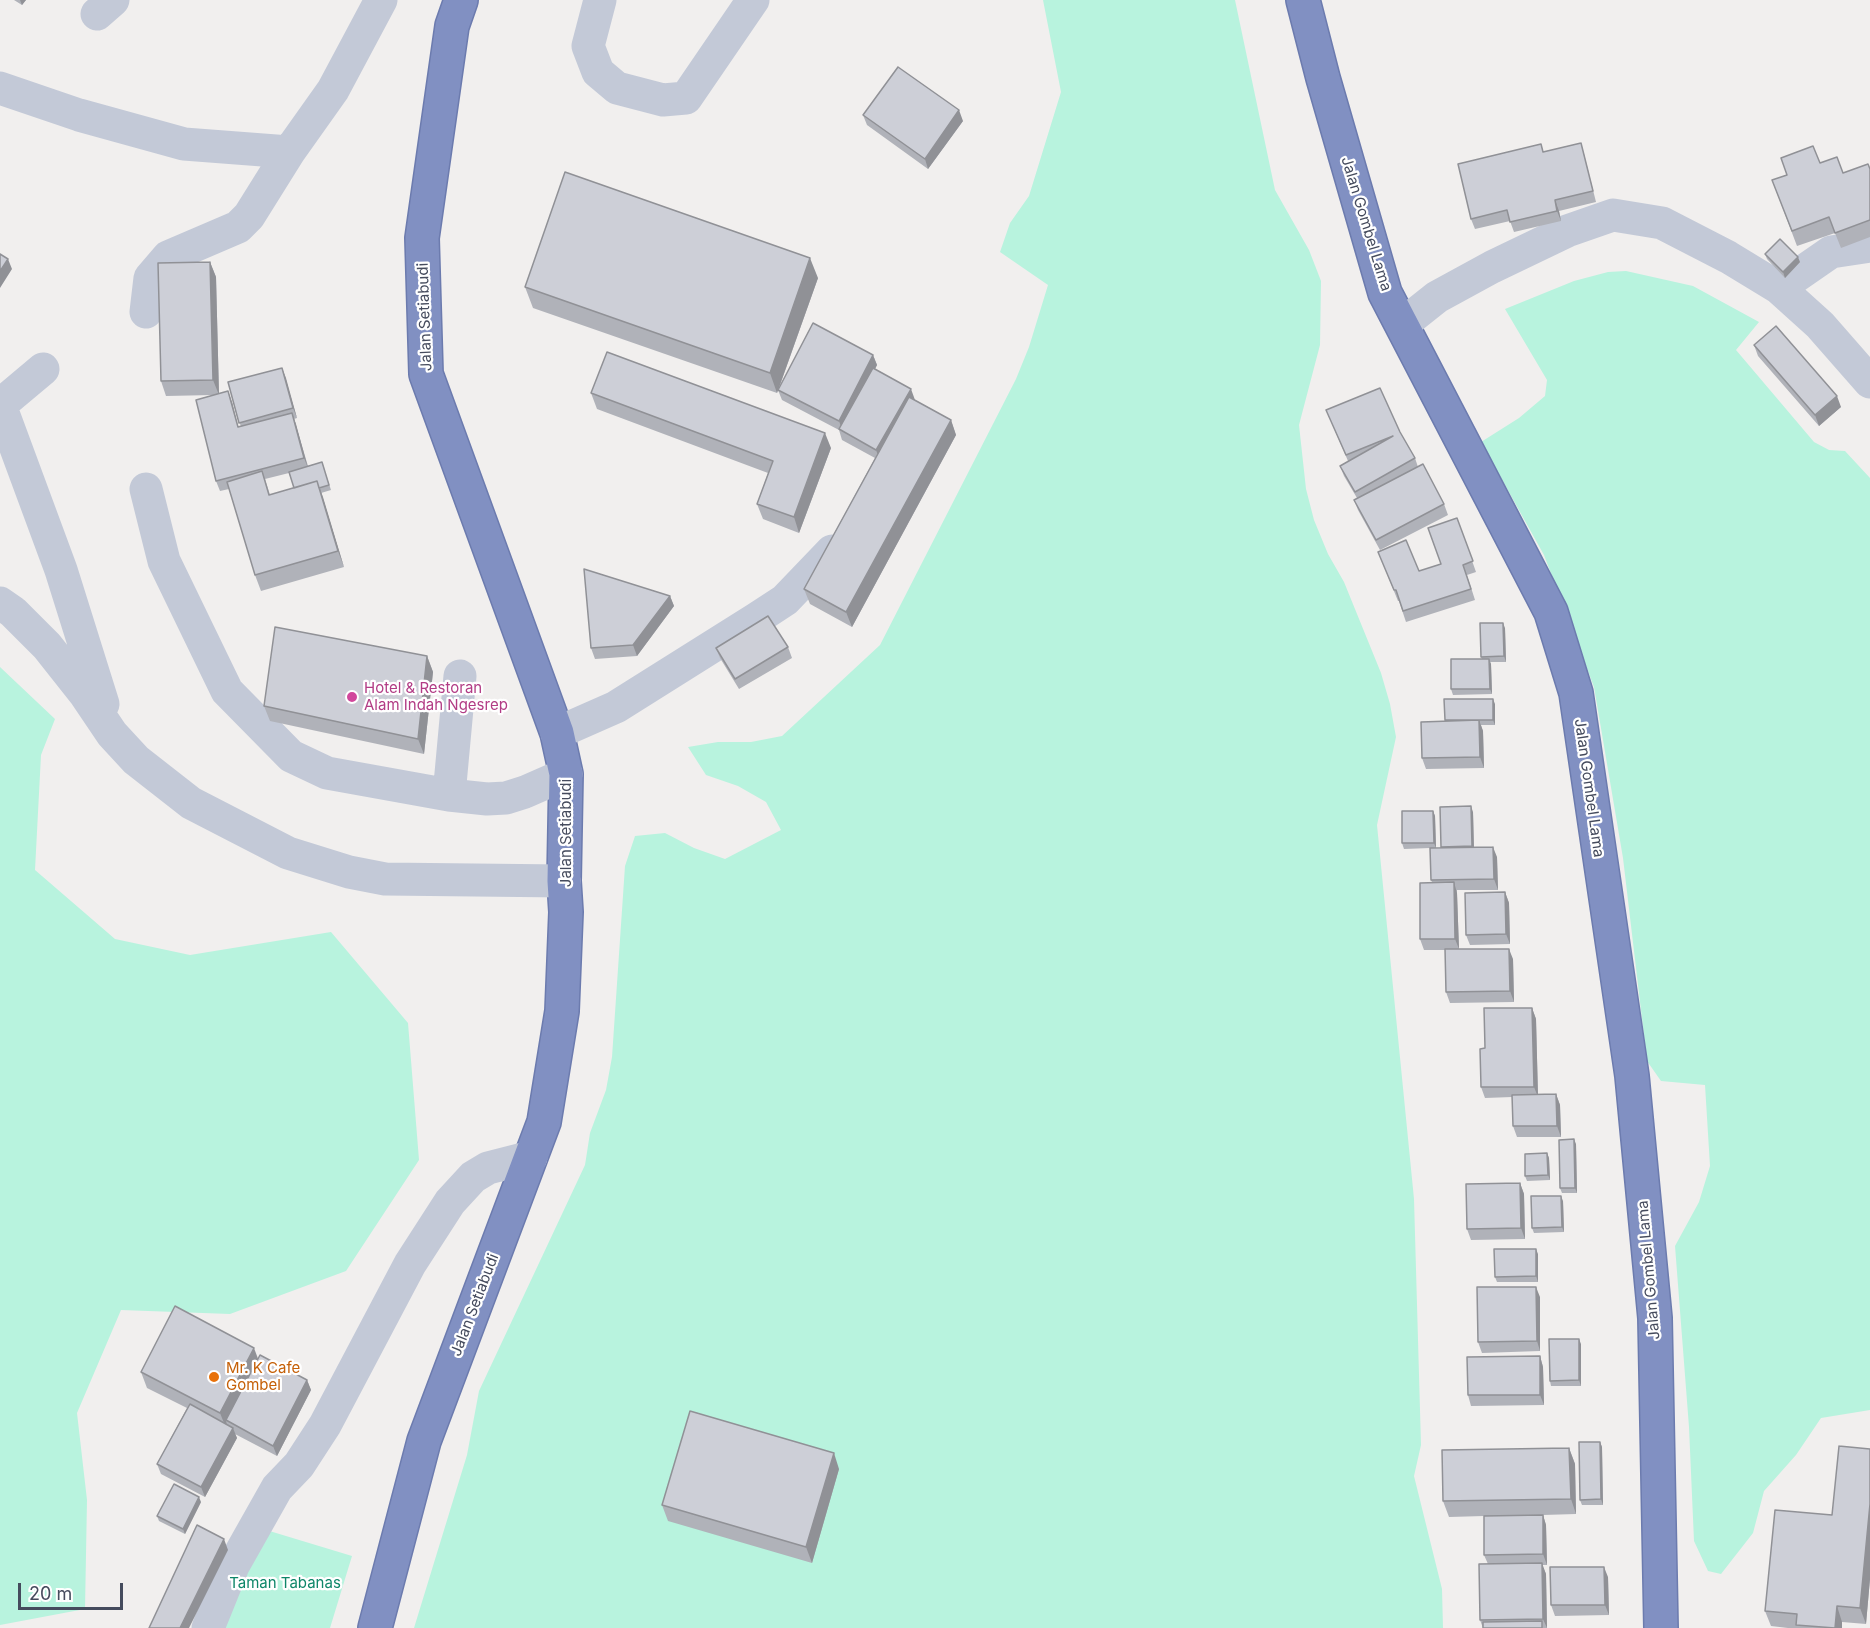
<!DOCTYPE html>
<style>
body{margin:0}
#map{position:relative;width:1870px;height:1628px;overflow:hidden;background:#f1efee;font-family:Inter,sans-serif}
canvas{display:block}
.scale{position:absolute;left:18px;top:1583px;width:105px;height:27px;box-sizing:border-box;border:3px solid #454b5d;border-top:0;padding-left:8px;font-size:18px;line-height:21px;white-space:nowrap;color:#454b5d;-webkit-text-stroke:4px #fff;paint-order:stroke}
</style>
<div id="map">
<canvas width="1870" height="1628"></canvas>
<div class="scale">20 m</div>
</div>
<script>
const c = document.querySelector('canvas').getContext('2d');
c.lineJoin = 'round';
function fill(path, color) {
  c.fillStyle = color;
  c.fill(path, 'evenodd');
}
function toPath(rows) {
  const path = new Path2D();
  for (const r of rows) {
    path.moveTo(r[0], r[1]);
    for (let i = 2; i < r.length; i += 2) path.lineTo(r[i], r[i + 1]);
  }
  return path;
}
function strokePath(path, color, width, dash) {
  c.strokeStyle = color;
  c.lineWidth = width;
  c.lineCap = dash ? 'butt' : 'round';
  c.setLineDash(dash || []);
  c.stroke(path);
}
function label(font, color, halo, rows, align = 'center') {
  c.font = font + ' Inter,sans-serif';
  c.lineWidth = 4.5;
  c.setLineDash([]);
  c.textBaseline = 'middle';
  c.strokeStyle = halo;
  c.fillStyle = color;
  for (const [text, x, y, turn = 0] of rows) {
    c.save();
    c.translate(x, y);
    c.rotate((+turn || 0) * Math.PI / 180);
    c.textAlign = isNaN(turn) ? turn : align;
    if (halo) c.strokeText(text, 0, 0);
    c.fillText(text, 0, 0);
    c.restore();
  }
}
fill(toPath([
 [1043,0,1235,0,1275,190,1309,250,1321,281,1320,345,1299,425,1306,489,1314,520,1328,554,1344,582,1381,673,1390,704,1396,737,1377,825,1414,1199,1421,1445,1414,1476,1442,1589,1443,1628,414,1628,467,1455,479,1391,585,1165,590,1133,606,1090,612,1057,625,866,635,836,665,833,694,848,725,859,781,830,766,802,738,786,706,775,688,747,718,742,751,742,782,736,880,645,1016,379,1029,347,1048,285,1000,252,1010,223,1029,196,1061,92],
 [1626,271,1693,286,1759,322,1736,350,1814,442,1829,450,1845,451,1870,478,1870,1410,1821,1418,1796,1455,1764,1491,1753,1533,1721,1574,1708,1571,1694,1541,1689,1427,1675,1246,1699,1202,1710,1166,1705,1085,1661,1081,1647,1061,1623,858,1594,687,1544,555,1481,442,1519,418,1545,396,1547,380,1505,309,1574,281,1608,272],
 [0,667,55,719,41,755,35,870,115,939,190,955,331,932,408,1023,419,1160,346,1271,230,1314,121,1310,77,1413,87,1500,85,1609,0,1625],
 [253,1526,352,1556,330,1628,223,1628]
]), '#b8f3de');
const highway = toPath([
 [1303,0,1323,78,1385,293,1551,612,1576,693,1632,1076,1655,1318,1661,1628],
 [375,1628,424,1441,544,1122,562,1011,566,912,564,881,566,774,557,733,426,374,422,238,452,26,461,0]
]);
strokePath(highway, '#6c7bae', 36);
strokePath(toPath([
 [600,0,588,46,598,72,617,88,663,100,686,98,753,0],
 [97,14,113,0],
 [0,88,79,115,184,144,289,152],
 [1779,288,1820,325,1870,382],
 [146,312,150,278,168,257,238,227,249,216,289,152,333,90,381,0],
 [1403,324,1437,297,1492,267,1567,231,1613,215,1662,223,1728,257,1779,288,1831,252,1870,246],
 [0,405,61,570,103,704],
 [0,405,43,369],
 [146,489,164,561,227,691,291,756,327,773,449,795,487,799,506,798,525,792,566,774],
 [0,603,13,612,47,646,85,694,112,734,136,760,191,803,288,853,349,872,385,879,564,881],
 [557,733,616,707,756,619,785,600,832,551],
 [449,795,460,676],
 [208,1628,233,1566,277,1488,299,1465,325,1425,410,1264,450,1202,473,1177,488,1168,531,1157]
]), '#c3c9d7', 33);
strokePath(highway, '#8190c2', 33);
fill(toPath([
 [14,0,26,0,22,5],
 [863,115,963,121,928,169,867,125],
 [1581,143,1584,154,1596,202,1559,211,1561,221,1514,232,1510,221,1475,229,1471,219,1544,152],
 [1820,163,1843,173,1870,169,1870,237,1841,248,1835,233,1797,246,1772,180],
 [1765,254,1800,262,1785,278,1767,259],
 [210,262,216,277,219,394,232,402,238,427,241,427,228,382,282,368,297,418,294,419,308,466,322,462,331,490,321,493,344,567,261,591,255,575,229,489,220,491,216,481,213,395,166,396,161,381],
 [289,473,294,488,270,495,265,479],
 [818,278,779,388,873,355,877,365,875,369,915,400,951,420,956,435,852,627,810,604,804,589,875,458,842,440,839,430,782,400,778,390,777,393,533,308,525,287],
 [1754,345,1841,407,1819,426,1758,356],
 [591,393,831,448,799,533,763,519,757,504,768,473,597,409],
 [1326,410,1400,432,1415,458,1418,467,1444,504,1448,515,1380,550,1358,510,1354,500,1357,498,1344,476,1340,466,1348,461],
 [1457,518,1476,572,1467,575,1475,600,1406,622,1399,601,1398,601,1378,552,1419,571,1441,564],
 [670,596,674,606,637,656,595,659,591,648],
 [1505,628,1506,662,1490,662,1491,664,1492,694,1453,695,1451,689,1482,659,1481,657],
 [788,647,792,658,739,689,720,658,716,648],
 [427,656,433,672,424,754,270,721,264,706],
 [1495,704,1495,725,1481,725,1483,731,1484,768,1426,769,1422,758,1445,721,1445,720],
 [1433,811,1435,816,1436,848,1441,848,1441,847,1473,812,1474,847,1497,857,1498,890,1457,890,1457,893,1459,949,1513,959,1514,1002,1450,1003,1446,992,1445,950,1424,950,1420,939,1432,882,1431,880,1430,848,1404,849,1402,843],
 [1505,892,1509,903,1510,944,1470,945,1466,935],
 [1532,1008,1536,1019,1538,1095,1556,1094,1560,1105,1561,1137,1517,1137,1513,1126,1512,1097,1485,1098,1481,1087,1485,1048],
 [1576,1144,1577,1193,1562,1193,1560,1188],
 [1547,1153,1549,1158,1550,1180,1527,1181,1525,1176],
 [1520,1183,1524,1194,1525,1239,1471,1240,1467,1229],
 [1563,1201,1564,1232,1534,1233,1532,1228],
 [1538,1254,1538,1282,1497,1282,1495,1277],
 [1540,1297,1540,1351,1482,1353,1478,1342],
 [1581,1344,1581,1386,1551,1386,1550,1381],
 [1540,1356,1543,1367,1544,1405,1471,1406,1468,1395],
 [258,1358,307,1380,311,1390,277,1456,235,1434,237,1438,205,1497,161,1474,157,1464,187,1408,147,1388,141,1372],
 [1600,1442,1602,1447,1603,1505,1582,1505,1580,1500],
 [1569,1448,1575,1464,1576,1514,1543,1515,1546,1525,1547,1565,1542,1565,1546,1574,1547,1628,1483,1628,1480,1620,1488,1564,1484,1555,1484,1516,1449,1517,1443,1501],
 [1870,1449,1870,1579,1866,1624,1842,1622,1842,1628,1788,1628,1771,1626,1765,1611,1832,1515],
 [839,1469,812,1563,668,1521,662,1505],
 [201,1502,185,1534,159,1521,157,1516],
 [1608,1577,1609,1615,1555,1616,1551,1605]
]), '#b0b2b9');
fill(toPath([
 [20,0,26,0,22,5],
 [959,110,963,121,928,169,925,159],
 [1555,200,1559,211,1561,221,1557,211],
 [1798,257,1800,262,1785,278,1783,272],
 [810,258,818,278,777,393,770,373],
 [8,259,12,269,0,288,0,271],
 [210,262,216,277,219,395,213,380],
 [873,355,877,365,843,432,839,421],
 [282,368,286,378,297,418,293,408],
 [911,389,915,400,880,461,876,450],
 [228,391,232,402,241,438,238,427],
 [1837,396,1841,407,1819,426,1815,415],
 [292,413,296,424,308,468,304,458],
 [951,420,956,435,852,627,846,612],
 [825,433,831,448,799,533,794,517],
 [317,481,323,497,344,567,338,551],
 [670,596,674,606,637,656,633,645],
 [1503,623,1505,628,1506,662,1504,656],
 [427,656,433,672,424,754,418,739],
 [1489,659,1491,664,1492,694,1490,689],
 [1493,699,1495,704,1495,725,1493,720],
 [1479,720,1483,731,1484,768,1480,757],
 [1471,806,1473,812,1474,852,1472,846],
 [1433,811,1435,816,1436,848,1434,843],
 [1493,847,1497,857,1498,890,1494,879],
 [1454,882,1457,893,1459,949,1455,939],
 [1505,892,1509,903,1510,944,1506,934],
 [1509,949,1513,959,1514,1002,1510,991],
 [1532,1008,1536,1019,1538,1097,1534,1087],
 [1556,1094,1560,1105,1561,1137,1557,1126],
 [1574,1139,1576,1144,1577,1193,1575,1188],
 [1547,1153,1549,1158,1550,1180,1548,1175],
 [1520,1183,1524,1194,1525,1239,1521,1228],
 [1561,1196,1563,1201,1564,1232,1562,1227],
 [1536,1249,1538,1254,1538,1282,1536,1276],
 [1536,1287,1540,1297,1540,1351,1537,1341],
 [1579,1339,1581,1344,1581,1386,1579,1380],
 [254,1348,260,1364,226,1420,227,1426,226,1428,220,1413],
 [1540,1356,1543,1367,1544,1405,1540,1395],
 [307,1380,311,1390,277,1456,273,1446],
 [233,1428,237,1438,205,1497,201,1487],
 [1600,1442,1602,1447,1603,1505,1601,1499],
 [1569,1448,1575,1464,1576,1514,1571,1499],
 [834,1453,839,1469,812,1563,806,1547],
 [199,1497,201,1502,185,1534,183,1529],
 [1870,1504,1870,1579,1866,1624,1860,1608],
 [1543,1515,1546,1525,1547,1565,1543,1554],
 [224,1539,228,1550,189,1628,180,1628],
 [1542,1563,1546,1574,1547,1628,1543,1619],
 [1604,1567,1608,1577,1609,1615,1605,1605],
 [1837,1606,1842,1622,1842,1628,1835,1628]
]), '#909196');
const building = toPath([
 [898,67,959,110,925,159,863,115,898,67],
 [1581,143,1593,191,1555,200,1557,211,1510,222,1507,210,1471,219,1458,164,1541,144,1543,152,1581,143],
 [1813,146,1820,163,1837,157,1843,173,1868,164,1870,169,1870,220,1835,233,1829,217,1792,231,1772,180,1787,175,1781,158,1813,146],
 [565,172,810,258,770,373,525,287,565,172],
 [1780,239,1798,257,1783,272,1765,254,1780,239],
 [0,254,8,259,0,271,0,254],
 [210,262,213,380,161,381,158,263,210,262],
 [813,323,873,355,839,421,778,390,813,323],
 [1776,326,1837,396,1815,415,1754,345,1776,326],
 [607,352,825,433,794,517,757,504,773,461,591,393,607,352],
 [282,368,293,408,239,423,228,382,282,368],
 [873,368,911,389,876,450,839,429,873,368],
 [1380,388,1400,432,1415,458,1355,492,1340,466,1393,436,1346,455,1326,410,1380,388],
 [228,391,238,427,292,413,304,458,216,481,196,400,228,391],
 [909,397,951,420,846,612,804,589,909,397],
 [322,462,329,485,319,488,317,481,294,488,289,472,322,462],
 [1423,464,1444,504,1376,540,1354,500,1423,464],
 [262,471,269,495,317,481,338,551,255,575,227,482,262,471],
 [1457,518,1473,561,1463,565,1471,589,1403,611,1396,590,1394,590,1378,552,1406,540,1419,571,1441,564,1428,528,1457,518],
 [584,569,670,596,633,645,591,648,584,569],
 [768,616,788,647,735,679,716,648,768,616],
 [1480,623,1503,623,1504,656,1481,657,1480,623],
 [275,627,427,656,418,739,264,706,275,627],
 [1451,659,1489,659,1490,689,1451,689,1451,659],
 [1444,699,1493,699,1493,720,1445,720,1444,699],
 [1479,720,1480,757,1422,758,1421,722,1479,720],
 [1471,806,1472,846,1441,847,1440,807,1471,806],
 [1402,811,1433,811,1434,843,1402,843,1402,811],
 [1493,847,1494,879,1431,880,1430,848,1493,847],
 [1454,882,1455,939,1420,939,1420,883,1454,882],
 [1505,892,1506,934,1466,935,1465,893,1505,892],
 [1445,949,1509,949,1510,991,1446,992,1445,949],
 [1484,1008,1532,1008,1534,1087,1481,1087,1480,1049,1485,1048,1484,1008],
 [1556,1094,1557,1126,1513,1126,1512,1095,1556,1094],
 [1574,1139,1575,1188,1560,1188,1559,1140,1574,1139],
 [1547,1153,1548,1175,1525,1176,1525,1154,1547,1153],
 [1520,1183,1521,1228,1467,1229,1466,1184,1520,1183],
 [1531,1196,1561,1196,1562,1227,1532,1228,1531,1196],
 [1494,1249,1536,1249,1536,1276,1495,1277,1494,1249],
 [1477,1287,1536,1287,1537,1341,1478,1342,1477,1287],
 [175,1306,254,1348,220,1413,141,1372,175,1306],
 [1549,1339,1579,1339,1579,1380,1550,1381,1549,1339],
 [260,1355,307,1380,273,1446,226,1420,260,1355],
 [1540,1356,1540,1395,1468,1395,1467,1357,1540,1356],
 [190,1404,233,1428,201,1487,157,1464,190,1404],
 [690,1411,834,1453,806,1547,662,1505,690,1411],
 [1579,1442,1600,1442,1601,1499,1580,1500,1579,1442],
 [1839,1446,1870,1449,1870,1504,1860,1608,1837,1606,1835,1628,1796,1625,1797,1614,1765,1611,1775,1510,1832,1515,1839,1446],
 [1569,1448,1571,1499,1443,1501,1442,1450,1569,1448],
 [174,1484,199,1497,183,1529,157,1516,174,1484],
 [1543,1515,1543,1554,1484,1555,1484,1516,1543,1515],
 [197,1525,224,1539,180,1628,149,1628,197,1525],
 [1542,1563,1543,1619,1480,1620,1479,1564,1542,1563],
 [1550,1567,1604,1567,1605,1605,1551,1605,1550,1567],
 [1542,1621,1542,1628,1483,1628,1483,1622,1542,1621]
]);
fill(building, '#cdcfd7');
strokePath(building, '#909196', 1.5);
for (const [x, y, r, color] of [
 [352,697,6,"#d1479c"],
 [214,1377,6,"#e8710a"]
]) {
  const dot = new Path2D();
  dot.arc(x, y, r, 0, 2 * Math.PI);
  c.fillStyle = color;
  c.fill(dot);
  strokePath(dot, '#fff', 2);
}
label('15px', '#454b5d', '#fff', [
 ["Jalan Gombel Lama",1366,224,73],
 ["Jalan Setiabudi",425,317,-92],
 ["Jalan Gombel Lama",1589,788,82],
 ["Jalan Setiabudi",566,833,-90],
 ["Jalan Gombel Lama",1649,1270,-95],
 ["Jalan Setiabudi",475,1305,-69]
]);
label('15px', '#b23c85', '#fff', [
 ["Hotel & Restoran",364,688],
 ["Alam Indah Ngesrep",364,705]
], 'left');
label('15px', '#c56008', '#fff', [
 ["Mr. K Cafe",226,1368],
 ["Gombel",226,1385]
], 'left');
label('15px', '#0e8669', '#fff', [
 ["Taman Tabanas",285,1583]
]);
</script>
